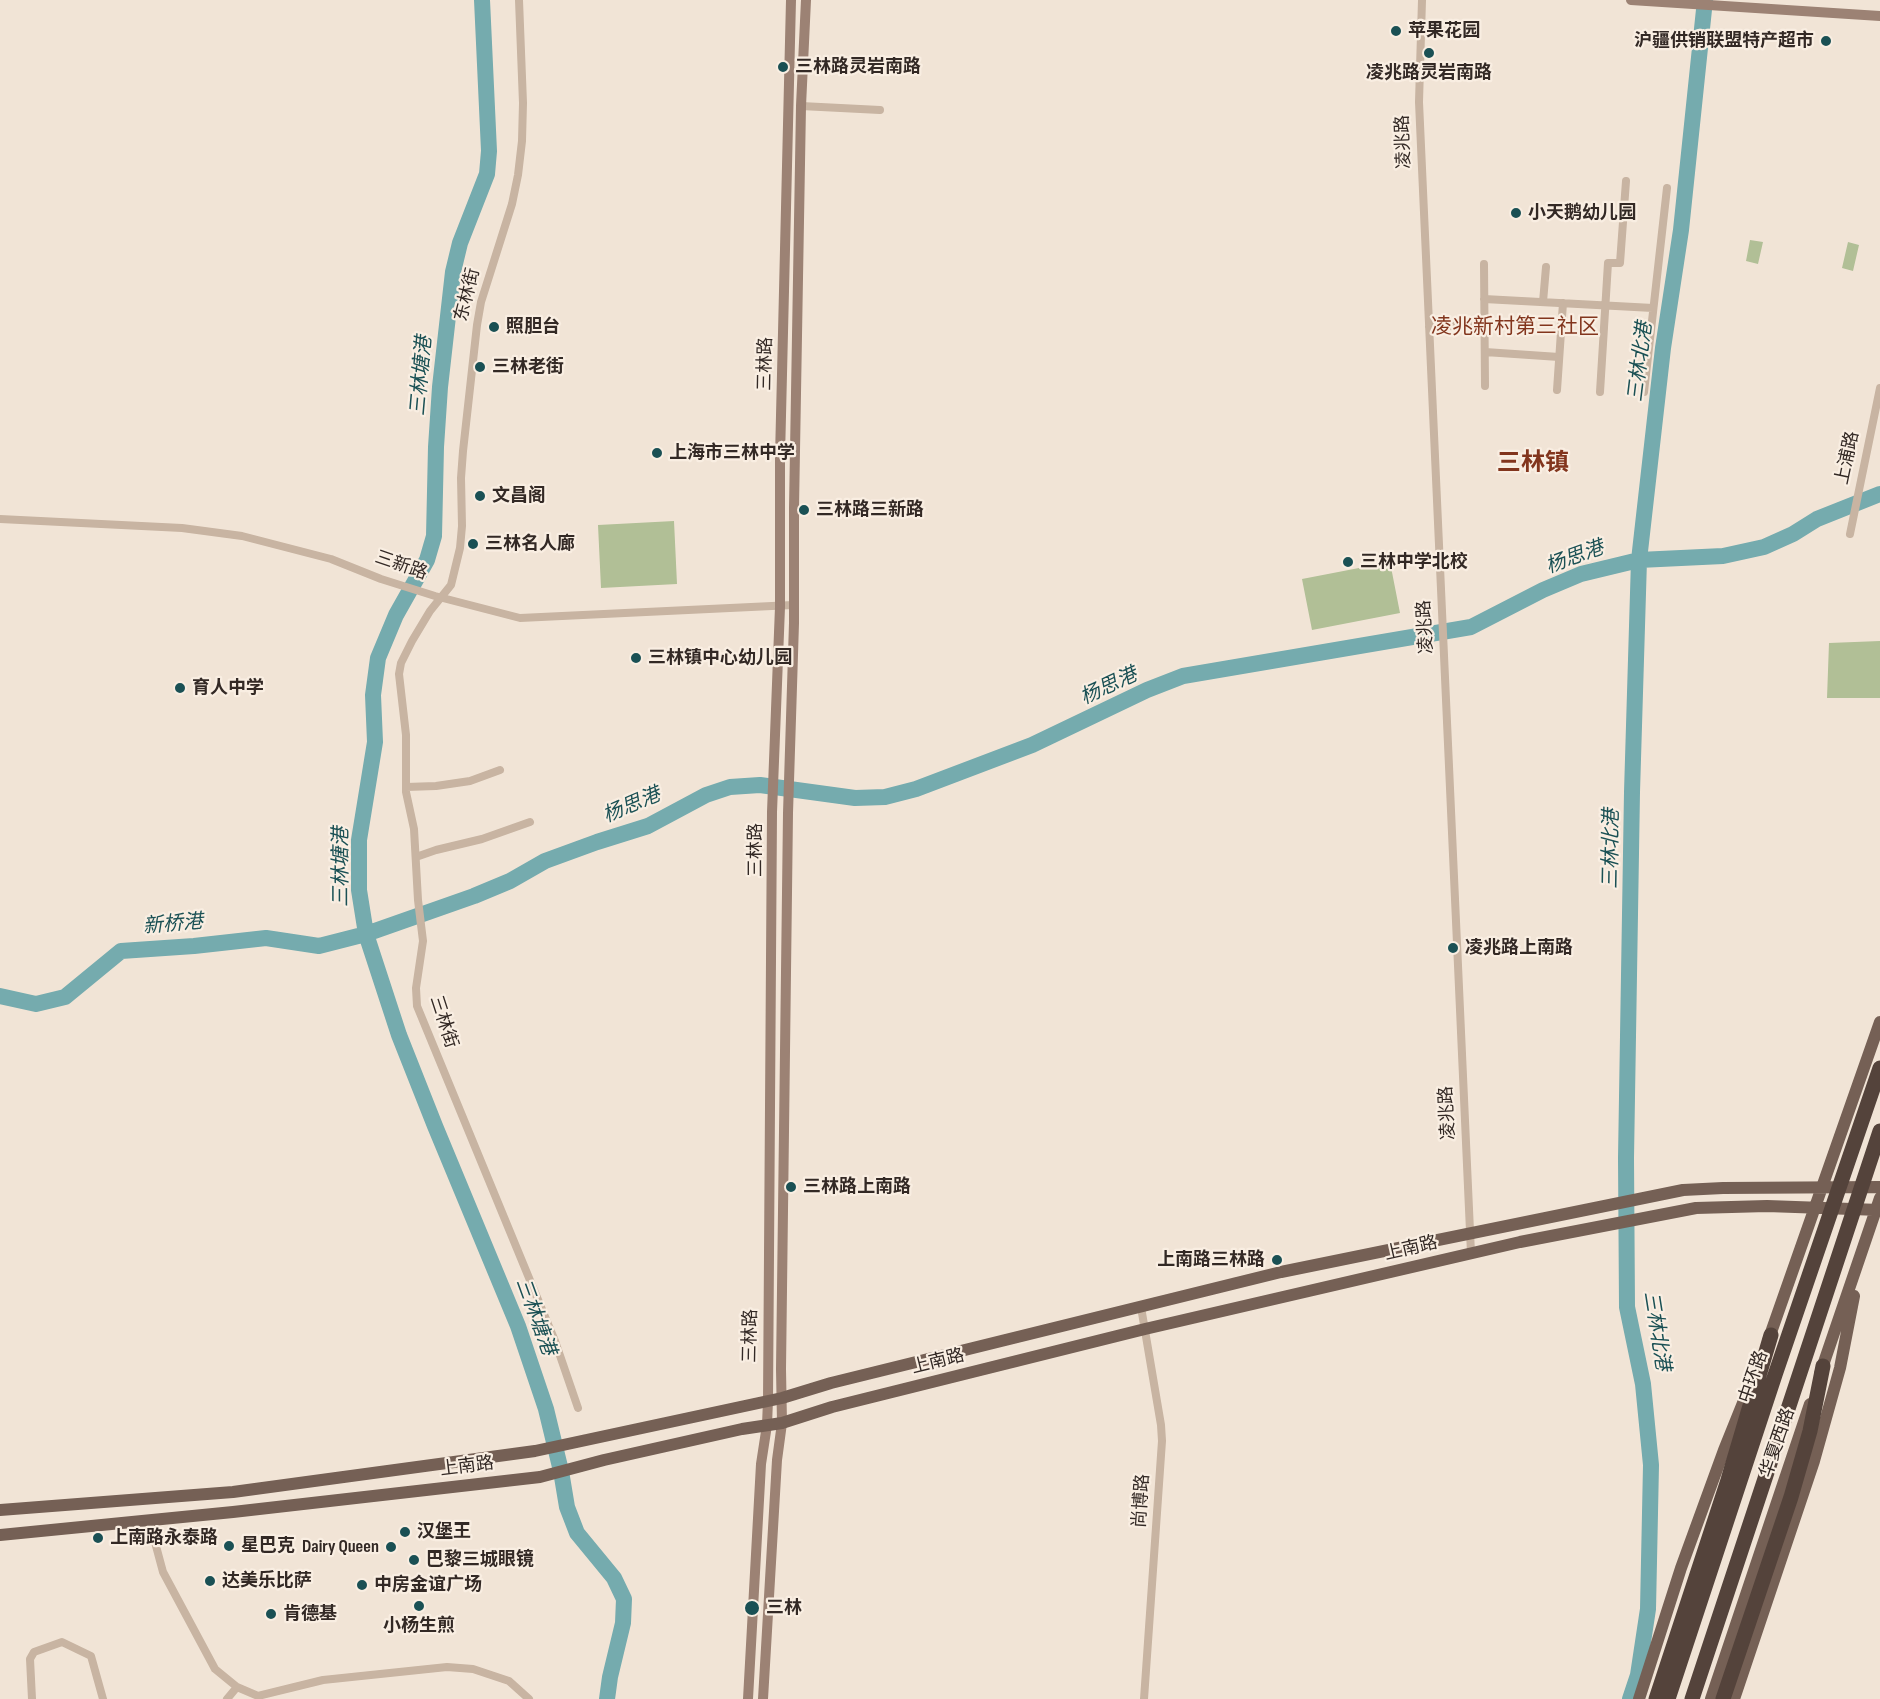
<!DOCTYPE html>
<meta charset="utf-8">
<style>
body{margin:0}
canvas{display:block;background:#f1e4d6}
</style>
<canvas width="1880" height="1699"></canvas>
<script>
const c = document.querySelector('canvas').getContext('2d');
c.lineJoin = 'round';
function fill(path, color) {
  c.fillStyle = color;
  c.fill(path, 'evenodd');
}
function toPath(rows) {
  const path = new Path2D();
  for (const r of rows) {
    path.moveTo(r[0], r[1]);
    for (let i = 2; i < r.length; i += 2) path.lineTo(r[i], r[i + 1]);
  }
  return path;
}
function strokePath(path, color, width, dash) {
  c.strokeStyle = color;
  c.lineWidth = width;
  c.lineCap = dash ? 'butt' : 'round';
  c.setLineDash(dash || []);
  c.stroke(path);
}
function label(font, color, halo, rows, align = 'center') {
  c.font = font + ' "Sofia Sans Condensed","Noto Sans SC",sans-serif';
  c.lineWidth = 4.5;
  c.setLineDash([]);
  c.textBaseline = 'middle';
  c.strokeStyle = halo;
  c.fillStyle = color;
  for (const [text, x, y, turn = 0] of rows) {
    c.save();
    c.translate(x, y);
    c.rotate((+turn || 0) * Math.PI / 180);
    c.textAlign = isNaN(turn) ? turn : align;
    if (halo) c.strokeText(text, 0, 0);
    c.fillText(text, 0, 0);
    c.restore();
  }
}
fill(toPath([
 [1750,240,1763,242,1758,264,1746,261],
 [1848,242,1859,245,1853,271,1842,268],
 [674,521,677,584,601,588,598,525],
 [1390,562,1400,613,1312,630,1302,579],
 [1880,641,1880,698,1827,698,1829,643]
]), '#b1bf96');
strokePath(toPath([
 [482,0,489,151,487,174,460,243,453,272,440,387,436,447,434,536,427,560,396,615,378,658,373,695,375,742,359,840,359,890,366,934,399,1035,435,1126,518,1326,546,1409,561,1471,567,1507,577,1533,614,1578,624,1599,623,1623,610,1677,607,1699],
 [0,996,36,1004,65,997,121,951,194,946,266,938,319,946,366,934,474,896,510,881,545,861,597,842,648,826,706,795,730,787,760,785,855,798,885,797,916,789,1032,745,1147,690,1183,676,1471,627,1543,590,1581,574,1639,560,1723,556,1764,547,1793,534,1817,519,1880,494],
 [1630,1699,1638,1675,1648,1609,1651,1465,1643,1384,1627,1307,1626,1158,1632,792,1639,560,1663,348,1681,230,1705,0]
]), '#75abae', 16);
strokePath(toPath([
 [519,0,523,103,522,141,518,175,512,204,481,302,477,325,463,451,461,478,462,526,460,548,451,585,430,611,412,641,401,663,399,674,406,735,406,792,414,829,418,900,423,941,416,988,417,1006,555,1341,578,1408],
 [1422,0,1419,102,1471,1253],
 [801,106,880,110],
 [1484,264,1485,386],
 [1484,299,1653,308],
 [1543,302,1546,267],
 [1429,327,1484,324],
 [1485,352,1559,357],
 [1557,390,1563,303],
 [1600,392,1608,263,1620,263,1626,181],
 [1644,392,1667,188],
 [0,519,182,528,242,536,331,559,381,579,435,596,520,618,793,605],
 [1850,534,1880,388],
 [406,787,436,786,470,781,500,770],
 [416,857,436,850,482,839,530,822],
 [1141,1307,1161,1425,1162,1441,1144,1699],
 [149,1520,163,1572,215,1669,237,1687,258,1696,323,1680,447,1667,473,1669,509,1681,529,1699],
 [32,1699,30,1659,34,1652,62,1642,91,1656,103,1699],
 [227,1699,237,1687]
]), '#c8b4a2', 8);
strokePath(toPath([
 [1631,0,1880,16],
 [748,1699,761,1464,767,1425,768,1400,772,812,780,607,780,457,791,0],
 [763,1699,777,1460,782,1423,781,1369,788,813,794,623,794,508,801,106,806,0]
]), '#9c8274', 10);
strokePath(toPath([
 [1768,1341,1880,1022],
 [1820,1374,1880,1198],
 [0,1510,233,1492,535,1451,782,1398,831,1383,1281,1272,1683,1190,1723,1188,1880,1187],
 [0,1535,233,1512,540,1477,604,1460,742,1429,782,1423,832,1407,1145,1329,1520,1242,1696,1208,1767,1206,1880,1210],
 [1639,1699,1681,1568,1724,1450,1749,1388],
 [1711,1699,1810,1404],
 [1734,1699,1814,1461,1840,1368,1854,1296]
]), '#756055', 12);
strokePath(toPath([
 [1656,1699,1728,1480,1771,1335],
 [1668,1699,1775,1375,1880,1068],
 [1692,1699,1880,1131],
 [1723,1699,1791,1497,1810,1431,1823,1366]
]), '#54433b', 15);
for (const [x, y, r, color] of [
 [1396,31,6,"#1a5054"],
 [1826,41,6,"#1a5054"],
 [1429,53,6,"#1a5054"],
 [783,67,6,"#1a5054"],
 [1516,213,6,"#1a5054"],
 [494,327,6,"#1a5054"],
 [480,367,6,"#1a5054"],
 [657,453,6,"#1a5054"],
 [480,496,6,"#1a5054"],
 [804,510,6,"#1a5054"],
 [473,544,6,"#1a5054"],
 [1348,562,6,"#1a5054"],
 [636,658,6,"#1a5054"],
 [180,688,6,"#1a5054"],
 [1453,948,6,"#1a5054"],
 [791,1187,6,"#1a5054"],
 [1277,1260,6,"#1a5054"],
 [405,1532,6,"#1a5054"],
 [98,1538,6,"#1a5054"],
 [229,1546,6,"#1a5054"],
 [391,1547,6,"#1a5054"],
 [414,1560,6,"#1a5054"],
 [210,1581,6,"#1a5054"],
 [362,1585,6,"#1a5054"],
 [419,1606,6,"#1a5054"],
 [752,1608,8,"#1a5054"],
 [271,1614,6,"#1a5054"]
]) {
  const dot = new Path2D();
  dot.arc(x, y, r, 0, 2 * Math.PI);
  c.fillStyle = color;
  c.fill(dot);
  strokePath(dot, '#f9eee2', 2);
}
label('bold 18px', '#332925', '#f9eee2', [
 ["苹果花园",1408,31],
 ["沪疆供销联盟特产超市",1814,41,"right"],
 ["三林路灵岩南路",795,67],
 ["凌兆路灵岩南路",1429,73,"center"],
 ["小天鹅幼儿园",1528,213],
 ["照胆台",506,327],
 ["三林老街",492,367],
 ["上海市三林中学",669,453],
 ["文昌阁",492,496],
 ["三林路三新路",816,510],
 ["三林名人廊",485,544],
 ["三林中学北校",1360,562],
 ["三林镇中心幼儿园",648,658],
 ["育人中学",192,688],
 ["凌兆路上南路",1465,948],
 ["三林路上南路",803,1187],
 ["上南路三林路",1265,1260,"right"],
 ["汉堡王",417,1532],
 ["上南路永泰路",110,1538],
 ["星巴克",241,1546],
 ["Dairy Queen",379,1547,"right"],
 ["巴黎三城眼镜",426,1560],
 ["达美乐比萨",222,1581],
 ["中房金谊广场",374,1585],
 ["三林",766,1608],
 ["肯德基",283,1614],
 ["小杨生煎",419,1626,"center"]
], 'left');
label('18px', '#332925', '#f9eee2', [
 ["凌兆路",1404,142,-92],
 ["东林街",468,295,-76],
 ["三林路",766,364,-89],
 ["上浦路",1848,458,-78],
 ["三新路",401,566,19],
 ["凌兆路",1426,627,-93],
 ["三林路",756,850,-90],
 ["三林街",443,1022,72],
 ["凌兆路",1448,1113,-93],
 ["上南路",1411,1249,-13],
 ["三林路",751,1336,-89],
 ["上南路",938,1362,-14],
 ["中环路",1754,1377,-71],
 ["华夏西路",1778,1443,-71],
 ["上南路",467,1467,-7],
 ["尚博路",1142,1501,-86]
]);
label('italic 20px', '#1a5054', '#f9eee2', [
 ["三林北港",1641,362,-83],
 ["三林塘港",422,376,-85],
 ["杨思港",1575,558,-20],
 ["杨思港",1109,687,-25],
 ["杨思港",632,806,-23],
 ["三林北港",1612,849,-89],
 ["三林塘港",342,867,-90],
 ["新桥港",173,925,-5],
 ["三林塘港",535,1317,70],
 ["三林北港",1656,1331,81]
]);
label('21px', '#82351d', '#f9eee2', [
 ["凌兆新村第三社区",1515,328]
]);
label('bold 24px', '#82351d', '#f9eee2', [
 ["三林镇",1533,464]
]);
</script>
